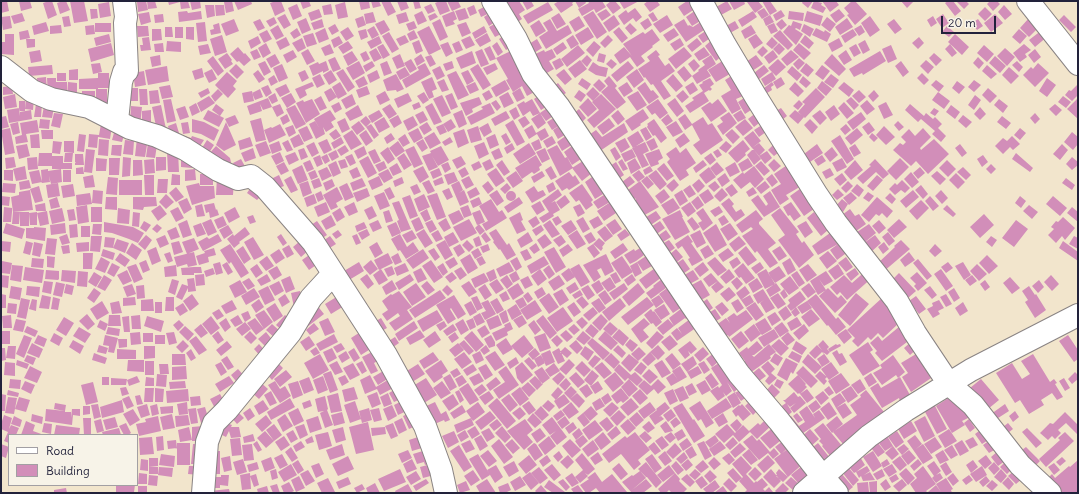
<!DOCTYPE html>
<style>
body{margin:0}
#map{position:relative;width:1079px;height:494px;overflow:hidden;background:#f2e5cc;font-family:Delius,sans-serif}
canvas{display:block}
.frame{position:absolute;inset:0;border:2px solid #22223b;pointer-events:none}
.legend{position:absolute;left:8px;top:434px;width:130px;height:52px;box-sizing:border-box;background:#f7f3e8;border:1px solid #a29fa3;margin:0;padding:5px 7px;list-style:none;font-size:12px;color:#22223b}
.legend li{display:flex;align-items:center;gap:8px;height:20px}
.legend b{width:20px;border:1px solid #a29fa3}
.scale{position:absolute;left:941px;top:16px;width:55px;height:18px;box-sizing:border-box;border:2px solid #22223b;border-top:0;padding-left:5px;font-size:12px;line-height:14px;white-space:nowrap;color:#22223b;-webkit-text-stroke:3px #f7f3e8;paint-order:stroke}
</style>
<div id="map">
<canvas width="1079" height="494"></canvas>
<div class="frame"></div>
<ul class="legend">
<li><b style="height:5px;background:#fff"></b>Road</li>
<li><b style="height:11px;background:#d28eb9"></b>Building</li>
</ul>
<div class="scale">20 m</div>
</div>
<script>
const c = document.querySelector('canvas').getContext('2d');
c.lineJoin = 'round';
function fill(path, color) {
  c.fillStyle = color;
  c.fill(path, 'evenodd');
}
function toPath(rows) {
  const path = new Path2D();
  for (const r of rows) {
    if (r.length === 3) {
      path.moveTo(r[0] + r[2], r[1]);
      path.arc(r[0], r[1], r[2], 0, 2 * Math.PI);
      continue;
    }
    path.moveTo(r[0], r[1]);
    for (let i = 2; i < r.length; i += 2) path.lineTo(r[i], r[i + 1]);
  }
  return path;
}
function strokePath(path, color, width, dash) {
  c.strokeStyle = color;
  c.lineWidth = width;
  c.lineCap = dash ? 'butt' : 'round';
  c.setLineDash(dash || []);
  c.stroke(path);
}
fill(toPath([
 [1,1,7,1,9,11,1,13],
 [19,1,30,1,32,8,21,11],
 [49,1,52,1,57,15,48,19,43,3],
 [63,1,66,1,70,10,60,14,57,3],
 [70,1,84,1,88,21,74,23],
 [146,1,148,10,138,12,137,2],
 [147,1,155,1,157,8,148,9],
 [168,1,188,1,190,8,181,9,180,2,169,5],
 [190,1,200,1,201,8,192,10],
 [232,1,234,11,226,13,224,2],
 [234,1,251,1,252,4,238,10],
 [276,1,281,1,285,11,275,16,270,3],
 [300,1,309,1,311,6,303,9],
 [359,1,369,1,370,8,361,10],
 [371,1,379,1,381,6,373,8],
 [381,1,390,1,396,12,388,16],
 [397,1,406,1,409,8,401,11],
 [413,1,419,1,421,8,415,9],
 [440,1,446,1,450,11,440,15,435,3],
 [447,1,458,1,461,7,452,11],
 [500,1,519,1,525,10,519,14,522,19,513,25],
 [522,1,531,1,534,6,527,10],
 [559,1,585,1,586,3,579,8,575,1,572,3,573,5,561,13,554,4],
 [588,1,602,1,606,7,596,13,594,9,582,16,578,9,589,3],
 [611,1,615,1,621,8,613,14,606,5],
 [619,1,639,1,624,9],
 [648,1,657,1,660,5,650,12,644,4],
 [687,1,694,1,698,7,684,16,678,7],
 [727,1,732,9,721,15,716,7],
 [729,1,744,1,745,4,734,10],
 [748,1,758,1,763,7,755,13,747,2],
 [762,1,770,1,777,11,770,15],
 [803,1,813,1,808,8,802,3],
 [814,1,822,3,821,5,826,8,823,13,811,8],
 [822,1,836,1,839,5,830,12],
 [852,1,855,1,867,14,855,25,847,15,849,14,844,8],
 [901,1,914,1,907,8],
 [948,1,953,1,961,11,955,16,945,3],
 [956,1,966,1,969,4,964,9],
 [990,1,997,1,1000,4,993,11,987,4],
 [109,2,111,16,100,18,98,4],
 [345,2,348,17,338,19,335,5],
 [548,2,553,10,528,24,523,16],
 [297,4,302,16,293,20,288,8],
 [331,4,333,14,324,15,322,6],
 [431,4,435,11,428,14,424,7],
 [205,5,214,5,215,16,207,18],
 [215,5,224,5,225,15,216,16],
 [474,5,477,13,470,16,467,8],
 [488,5,492,12,481,17,478,10],
 [1004,5,1012,14,1005,20,998,12],
 [985,7,992,14,985,21,978,14],
 [465,8,469,18,459,21,455,11],
 [635,8,642,17,636,22,633,18,624,25,618,16,626,10,628,13],
 [764,8,769,15,762,19,757,12],
 [90,9,97,9,98,18,91,19],
 [319,9,322,17,311,21,308,13],
 [606,9,611,15,602,21,597,14],
 [839,9,845,16,836,23,830,15],
 [696,10,702,20,692,26,686,17],
 [781,10,785,16,776,21,773,15],
 [187,11,188,13,201,11,202,19,179,22,178,12],
 [422,11,427,21,418,25,414,15],
 [454,11,457,19,453,21,455,24,446,27,442,16],
 [493,11,498,20,489,26,484,17],
 [593,11,607,32,597,39,583,17],
 [753,11,757,17,742,27,738,20],
 [789,11,804,13,803,21,788,19],
 [807,11,823,16,820,26,804,21],
 [149,12,151,22,141,25,138,14],
 [373,12,376,22,366,24,364,14],
 [406,12,409,21,399,24,396,15],
 [653,12,658,20,653,22,648,15],
 [22,13,25,21,14,24,11,16],
 [435,13,438,17,430,21,428,16],
 [559,13,566,24,557,29,551,18],
 [163,14,164,22,155,23,154,15],
 [285,14,291,25,284,29,277,18],
 [943,14,949,23,942,28,936,19],
 [995,14,1003,23,991,32,984,23],
 [614,15,620,24,609,32,603,23],
 [667,15,673,25,660,33,653,24],
 [770,15,774,22,766,26,763,19],
 [1064,15,1076,27,1071,32,1059,20],
 [10,16,12,28,3,30,1,17],
 [69,16,71,26,64,27,62,17],
 [363,16,366,25,358,28,355,19],
 [579,16,585,26,575,32,569,22],
 [870,16,880,30,870,37,861,23],
 [933,16,937,23,931,27,927,20],
 [274,17,277,23,270,27,266,21],
 [827,17,836,24,830,32,821,25],
 [306,18,311,30,302,34,297,22],
 [648,18,652,25,645,30,640,23],
 [847,18,853,27,840,35,835,27],
 [1029,18,1039,27,1029,37,1020,28],
 [234,19,239,31,226,36,221,24],
 [260,19,265,28,258,31,253,22],
 [322,19,324,27,314,30,311,23],
 [440,19,448,37,440,41,432,23],
 [550,19,557,31,568,25,572,33,546,49,539,37,548,31,543,23],
 [684,19,688,26,689,25,693,27,702,21,707,28,686,42,674,25],
 [782,19,787,25,781,30,776,24],
 [894,19,902,29,895,34,887,24],
 [978,19,983,26,977,30,972,23],
 [384,20,390,30,381,35,375,24],
 [539,20,546,31,536,37,530,26],
 [414,21,417,28,409,31,406,24],
 [500,21,503,33,495,37,489,27],
 [735,21,739,28,730,33,726,26],
 [793,21,802,24,800,30,796,28,795,29,803,34,796,45,783,32,789,25,791,26],
 [46,22,49,31,34,35,32,26],
 [205,22,207,41,198,42,196,23],
 [466,22,471,33,462,37,457,25],
 [95,23,111,23,111,32,95,32],
 [219,23,221,33,211,35,210,30,214,29,213,25],
 [630,23,637,30,631,35,625,28],
 [774,23,778,31,771,34,767,26],
 [335,24,339,31,332,35,328,28],
 [804,24,814,29,810,37,801,31],
 [61,25,62,33,50,34,50,26],
 [94,25,95,34,86,35,85,26],
 [278,25,284,36,276,40,270,30],
 [751,25,756,33,745,39,741,31],
 [861,25,865,32,859,36,854,29],
 [137,26,148,26,149,36,138,37],
 [374,26,379,35,372,39,367,30],
 [429,26,441,49,429,55,417,32],
 [484,26,487,32,475,39,472,33],
 [947,26,954,32,949,37,942,32],
 [165,27,172,27,173,37,165,37],
 [175,27,183,27,183,38,175,38],
 [186,27,194,27,194,40,186,39],
 [348,27,354,36,346,41,340,32],
 [588,27,594,37,581,45,575,35],
 [619,27,628,38,622,43,613,32],
 [297,28,301,35,294,39,290,33],
 [325,28,329,39,319,43,315,33],
 [674,28,679,35,668,42,663,35],
 [710,28,715,35,703,43,698,36],
 [816,28,824,32,825,30,831,34,827,42,812,35],
 [152,29,161,29,162,40,152,41],
 [366,29,368,37,361,40,358,31],
 [652,29,660,40,652,46,653,47,641,56,645,61,637,67,630,57,620,64,614,55,624,47,632,56,623,44,643,32,645,34],
 [853,29,857,35,845,43,841,36],
 [1019,29,1027,36,1020,44,1012,37],
 [28,30,30,38,20,40,19,32],
 [267,30,272,39,264,43,259,34],
 [414,30,418,38,410,41,407,34],
 [780,30,793,45,788,50,773,36],
 [1042,30,1048,36,1035,47,1029,40],
 [389,32,399,49,392,53,382,36],
 [313,33,317,44,307,47,303,36],
 [487,33,491,41,480,47,475,40],
 [5,34,14,34,14,55,1,54,1,42,5,42],
 [109,34,111,42,96,46,94,38],
 [506,34,514,45,506,50,499,39],
 [756,34,763,43,754,49,748,39],
 [955,34,969,47,962,55,948,42],
 [222,35,227,52,215,56,210,39],
 [405,35,409,42,400,46,396,39],
 [573,35,579,44,571,49,566,40],
 [608,35,613,40,605,48,600,43],
 [805,35,814,43,809,49,800,42],
 [258,36,261,43,251,49,248,41],
 [339,36,343,43,334,48,331,40],
 [379,36,382,43,371,49,367,42],
 [470,36,475,45,466,49,461,40],
 [149,37,151,50,141,51,140,45,143,45,142,38],
 [286,37,290,45,280,50,276,42],
 [772,37,778,43,772,49,766,44],
 [919,37,924,43,918,49,912,43],
 [302,38,306,48,298,52,292,43],
 [680,38,684,45,675,51,670,44],
 [697,38,702,44,692,52,687,46],
 [714,38,725,53,716,61,705,46],
 [839,38,843,46,832,52,828,44],
 [26,39,35,39,35,47,27,48],
 [537,39,542,48,534,53,529,44],
 [419,40,423,51,416,54,412,43],
 [865,40,870,50,863,54,858,44],
 [167,41,181,42,181,52,166,51],
 [348,41,353,48,343,54,338,47],
 [459,41,463,50,456,53,452,44],
 [594,41,601,47,593,57,586,50],
 [448,42,453,53,446,57,440,45],
 [497,42,503,52,498,56,492,46],
 [563,42,567,48,557,55,553,49],
 [111,43,114,55,91,62,88,49],
 [163,43,164,52,155,52,154,44],
 [266,43,271,53,263,58,258,48],
 [779,43,785,49,779,55,773,49],
 [799,43,811,53,804,60,793,50],
 [208,44,211,53,200,55,198,46],
 [330,44,334,53,325,56,321,48],
 [383,44,390,55,383,59,377,47],
 [856,44,861,53,854,57,849,48],
 [950,44,957,53,952,57,945,49],
 [1024,44,1031,50,1025,54,1027,57,1020,62,1013,53],
 [578,45,585,53,567,67,561,59],
 [891,45,897,59,888,63,882,49],
 [984,45,994,54,987,62,977,53],
 [490,46,496,59,490,61,484,49],
 [763,46,768,51,762,57,757,52],
 [238,47,244,54,245,53,251,60,244,66,239,61,237,62,230,54],
 [684,47,692,56,676,69,668,59],
 [704,47,710,55,699,61,694,54],
 [376,48,382,58,374,62,369,52],
 [1005,48,1015,57,1007,66,997,56],
 [257,49,261,57,254,60,250,52],
 [308,49,315,61,307,65,301,53],
 [482,49,489,64,481,67,475,52],
 [515,49,538,90,527,96,522,86,513,92,506,80,508,79,496,58],
 [552,49,556,57,549,61,554,69,545,74,531,56,544,50,545,52],
 [1035,49,1041,57,1034,63,1028,55],
 [40,50,42,61,31,63,29,52],
 [293,50,297,57,287,63,283,55],
 [656,50,660,55,658,56,665,66,669,63,675,71,661,81,671,96,664,100,653,84,651,85,645,77,644,78,638,69,650,61,647,57],
 [773,50,778,57,769,64,764,57],
 [791,50,799,57,787,66,781,59],
 [846,50,852,60,844,65,838,56],
 [352,51,358,60,348,66,343,56],
 [366,51,370,59,364,62,360,54],
 [472,51,476,63,461,69,456,58],
 [880,51,886,61,863,75,862,73,854,77,849,69],
 [227,53,232,60,231,61,233,64,225,69,218,59],
 [599,53,606,55,604,63,597,61],
 [934,53,942,60,936,66,929,58],
 [275,54,280,63,271,68,266,59],
 [400,54,405,66,397,69,392,58],
 [421,54,425,61,417,66,414,59],
 [832,54,846,69,839,76,824,63],
 [160,55,161,65,152,67,150,57],
 [431,55,436,64,430,67,425,57],
 [587,55,592,60,587,67,581,61],
 [711,55,716,64,707,70,711,76,697,84,692,76,699,71,698,70,705,65,702,61],
 [756,55,763,64,752,71,746,62],
 [213,56,224,71,218,76,207,61],
 [995,56,1006,66,1000,73,989,63],
 [335,57,341,69,333,72,328,60],
 [978,57,984,63,979,69,973,63],
 [560,58,564,65,556,70,552,62],
 [727,58,735,71,716,82,708,70],
 [799,58,805,63,798,70,793,64],
 [411,59,417,69,410,73,404,63],
 [611,59,617,64,612,69,606,64],
 [694,59,700,66,694,72,688,64],
 [778,59,786,67,776,76,768,68],
 [580,60,587,69,575,78,568,69],
 [926,60,934,67,928,74,920,66],
 [265,61,271,72,264,76,258,64],
 [326,61,329,70,323,73,323,71,313,76,309,66,318,62,319,64],
 [359,61,365,73,353,80,346,68],
 [372,61,375,66,366,72,363,66],
 [387,61,392,73,384,76,380,64],
 [452,61,454,68,446,71,443,64],
 [628,61,634,68,617,82,611,75],
 [901,61,909,72,903,77,895,66],
 [1017,61,1023,67,1019,72,1012,65],
 [593,62,599,66,608,68,606,77,596,75,588,70],
 [100,63,102,72,93,74,91,64],
 [425,63,431,74,406,88,402,80,419,70,417,67],
 [495,63,498,69,487,75,483,68],
 [806,63,814,70,808,77,800,71],
 [1038,63,1049,73,1035,87,1023,75,1031,67,1033,69],
 [236,64,244,72,237,79,229,71],
 [282,64,288,78,279,82,273,68],
 [478,64,491,85,483,90,470,69],
 [52,65,53,74,29,76,28,67],
 [764,65,769,71,759,79,754,73],
 [822,65,830,71,823,80,815,74],
 [987,65,997,74,991,79,982,71],
 [167,66,169,81,148,85,145,70],
 [440,66,445,76,437,80,432,70],
 [684,66,692,76,685,82,677,72],
 [792,66,802,75,797,81,787,72],
 [405,67,410,75,400,80,396,72],
 [1009,67,1019,76,1011,84,1002,75],
 [202,68,204,77,195,80,192,71],
 [78,69,78,80,69,80,69,70],
 [212,69,217,79,209,83,204,73],
 [343,69,355,87,348,92,336,73],
 [564,69,572,79,565,85,556,75],
 [637,69,644,80,634,88,626,77],
 [258,70,265,79,259,83,253,74],
 [305,70,309,78,302,82,298,73],
 [331,70,337,80,329,85,323,75],
 [377,70,380,78,370,83,367,75],
 [468,70,474,81,467,85,461,73],
 [144,71,146,85,135,87,133,73],
 [456,71,469,95,458,100,447,75],
 [227,72,237,81,233,86,236,89,228,98,215,85],
 [772,72,776,79,765,86,761,79],
 [57,73,66,73,66,81,57,81],
 [98,73,109,73,109,88,98,88,98,89,107,89,107,104,96,105,96,89,79,89,79,79,98,78],
 [736,73,743,96,736,99,741,109,732,114,721,96,731,90,725,80],
 [922,73,929,80,924,85,917,78],
 [320,74,325,84,317,88,312,78],
 [396,74,404,89,397,92,396,90,387,91,383,80],
 [673,74,683,86,676,92,666,81],
 [831,74,839,80,833,88,824,82],
 [274,75,278,82,271,86,268,79],
 [364,76,368,84,359,88,355,81],
 [609,76,617,86,615,88,626,102,617,109,601,92,608,86,604,81],
 [803,76,811,83,806,88,799,82],
 [46,77,47,90,38,91,37,78],
 [432,77,437,89,432,91,434,97,429,99,421,82],
 [781,77,785,84,777,89,773,82],
 [47,78,56,78,56,82,67,82,68,97,48,95],
 [582,78,591,84,587,90,578,84],
 [710,78,714,84,710,87,712,89,710,91,709,90,704,93,709,101,690,113,685,106,694,100,692,98,703,91,699,85,703,83,702,82],
 [1047,78,1056,85,1047,97,1039,91],
 [444,79,449,90,442,92,437,82],
 [599,79,606,86,600,92,593,85],
 [505,80,510,89,496,97,491,88],
 [936,80,944,86,939,92,931,85],
 [974,80,981,85,974,92,968,87],
 [822,81,832,89,826,96,817,88],
 [957,81,965,87,959,94,952,88],
 [68,82,77,83,77,95,68,95],
 [312,82,314,86,305,90,307,95,300,99,295,89],
 [340,82,347,94,338,99,332,87],
 [475,82,479,90,470,94,466,86],
 [627,82,633,91,624,97,618,88],
 [645,82,651,91,653,90,659,97,649,104,637,88],
 [693,82,698,90,690,95,685,87],
 [772,82,774,85,771,87,772,90,767,93,764,88],
 [795,82,804,91,798,97,789,89],
 [844,82,854,90,849,97,838,88],
 [558,83,566,93,559,98,551,88],
 [286,84,290,92,280,97,275,89],
 [1078,84,1078,95,1072,101,1065,95,1069,90,1071,91],
 [170,85,173,97,162,99,159,87],
 [268,85,272,93,266,97,261,88],
 [12,86,13,94,3,95,3,87],
 [367,86,370,94,359,98,356,90],
 [593,87,600,94,593,101,586,94],
 [122,88,138,88,138,101,121,101],
 [208,88,210,93,201,98,198,93],
 [331,88,337,97,329,102,324,92],
 [520,88,525,98,517,102,512,93],
 [816,88,825,97,805,118,798,112,805,104,802,102],
 [988,88,997,96,990,103,982,95],
 [139,89,147,89,148,105,140,105],
 [218,89,223,94,215,102,211,96],
 [260,89,263,97,255,100,252,93],
 [158,90,160,103,150,104,149,91],
 [489,90,493,97,486,101,482,94],
 [579,90,586,95,581,102,574,97],
 [683,90,689,97,682,103,676,96],
 [859,90,866,97,859,103,852,96],
 [874,90,879,96,873,102,868,96],
 [82,91,95,91,95,105,82,104],
 [252,91,254,101,244,103,242,93],
 [385,91,390,100,380,105,376,96],
 [638,91,647,105,637,111,627,97],
 [424,92,429,100,423,104,417,96],
 [508,92,514,103,504,108,499,97],
 [938,92,950,101,944,109,932,100],
 [275,93,278,101,272,104,268,97],
 [291,93,296,102,287,108,281,98],
 [408,93,412,101,398,108,394,99],
 [452,93,458,107,451,110,445,96],
 [542,93,549,105,541,110,534,99],
 [15,94,17,107,5,109,3,97],
 [352,94,356,104,346,109,341,100],
 [601,94,616,109,594,128,587,120,599,110,592,102],
 [442,95,451,113,442,117,433,99],
 [975,95,981,100,974,110,968,105],
 [209,96,215,103,201,112,197,103],
 [321,96,327,108,320,111,314,100],
 [747,96,754,108,745,114,738,102],
 [1063,96,1071,102,1066,108,1058,102],
 [26,97,34,98,33,110,25,109],
 [479,97,482,104,472,109,473,112,466,116,460,103],
 [851,97,859,105,854,110,846,101],
 [268,98,272,107,263,110,260,104,262,111,250,115,247,106],
 [588,98,597,109,588,117,579,107],
 [675,98,684,111,677,117,667,104],
 [1078,98,1078,119,1067,109],
 [171,99,176,121,167,123,163,100],
 [312,99,320,114,306,123,296,103,303,100,304,102],
 [532,99,540,113,533,116,530,111,523,116,517,105,524,101,525,103],
 [658,99,668,113,660,119,655,113,652,115,646,107],
 [718,99,727,111,711,122,701,108,710,102,712,104],
 [999,99,1008,106,1003,113,994,105],
 [496,100,501,107,497,111,491,103],
 [799,100,803,104,798,110,793,106],
 [867,100,875,109,867,115,860,106],
 [19,101,25,101,25,111,19,111],
 [339,102,342,109,335,113,331,106],
 [419,102,421,107,414,110,412,105],
 [844,102,854,113,847,119,838,108],
 [886,102,893,115,884,119,878,106],
 [196,103,200,112,192,116,189,107],
 [432,103,442,122,434,125,425,107],
 [490,103,495,113,471,125,467,117,483,109,481,107],
 [36,104,42,104,41,117,34,117],
 [216,104,224,110,220,116,212,110],
 [280,104,284,113,277,117,272,107],
 [390,104,397,114,389,119,382,109],
 [910,104,924,116,926,113,933,119,935,117,942,124,938,128,946,136,941,142,932,134,935,131,921,119,918,122,905,110],
 [1055,104,1062,110,1056,116,1049,109],
 [161,105,166,129,157,131,152,107],
 [295,105,306,124,296,129,286,109],
 [358,105,363,115,350,121,345,113],
 [834,105,840,114,831,121,825,112],
 [951,105,960,112,955,119,946,112],
 [44,106,54,107,52,118,42,117],
 [131,106,142,107,140,126,130,125],
 [185,106,189,117,180,120,176,109],
 [550,106,556,114,546,121,540,113],
 [516,107,520,116,514,120,509,111],
 [980,107,986,114,980,120,974,114],
 [19,108,20,116,20,112,31,110,32,119,9,123,7,110],
 [781,108,787,116,782,120,776,111],
 [934,108,939,111,935,116,930,113],
 [579,109,586,118,580,124,572,115],
 [643,109,649,118,640,124,641,125,632,131,625,121],
 [151,110,151,127,142,128,142,111],
 [208,110,224,118,219,127,203,119],
 [330,110,336,119,331,122,334,127,326,132,323,127,325,134,316,139,309,124,315,121,320,129,314,119],
 [379,110,383,116,372,123,368,116],
 [462,110,467,124,459,128,453,114],
 [618,110,625,119,618,125,611,116],
 [741,110,746,118,738,122,733,115],
 [795,110,804,117,798,124,789,116],
 [820,110,827,118,820,125,812,116],
 [423,111,428,120,420,124,415,115],
 [506,111,510,118,495,126,491,119],
 [729,112,737,123,723,135,717,126,723,122,720,118],
 [757,112,763,120,754,127,748,119],
 [861,112,866,119,853,130,847,122],
 [54,113,63,114,60,128,51,126],
 [540,113,546,123,538,129,531,119],
 [1035,113,1040,119,1035,124,1030,118],
 [287,114,290,121,283,125,280,118],
 [668,114,673,121,666,126,661,120],
 [685,114,692,124,703,117,708,125,712,123,723,140,701,155,693,145,700,140,692,125,685,130,678,119],
 [235,115,239,123,229,127,225,119],
 [398,115,402,123,394,128,389,120],
 [963,115,972,122,966,128,958,121],
 [6,116,9,127,1,129,1,117],
 [366,116,371,122,366,127,360,121],
 [413,116,418,125,408,131,403,121],
 [525,116,530,123,523,128,518,120],
 [557,116,562,124,552,130,547,122],
 [1002,116,1011,123,1006,129,997,122],
 [384,117,390,127,379,133,374,123],
 [261,118,266,140,256,142,250,121],
 [345,118,350,129,342,133,337,122],
 [609,118,615,126,603,135,597,127],
 [40,119,50,120,49,129,39,128],
 [192,119,204,122,219,130,214,141,201,134,192,132],
 [451,119,456,127,448,132,443,124],
 [654,119,667,138,661,143,655,135,653,136,647,127,648,125,647,124],
 [745,119,753,128,743,136,735,127],
 [810,119,818,127,812,134,804,125],
 [37,120,39,132,26,134,28,142,16,144,15,137,22,135,20,123],
 [513,120,525,142,517,146,505,125],
 [359,121,365,129,357,135,351,127],
 [676,121,683,132,673,137,666,127],
 [898,121,904,127,899,131,894,125],
 [18,122,20,133,13,135,10,124],
 [188,122,190,133,183,134,181,123],
 [226,122,236,145,224,151,216,145],
 [427,122,432,130,424,135,419,127],
 [869,122,875,130,868,135,862,127],
 [176,123,179,133,177,138,171,139,168,126],
 [488,123,492,132,484,137,479,128],
 [624,123,628,132,600,151,589,135,596,130,602,137],
 [765,123,770,129,759,137,754,130],
 [101,124,112,126,110,139,98,137,97,148,88,147,89,134,99,135],
 [280,124,286,135,269,143,264,130,271,127,272,128],
 [371,124,379,135,374,139,366,127],
 [443,124,447,132,440,135,436,127],
 [562,124,568,133,558,139,553,130],
 [846,124,851,130,845,135,840,129],
 [293,125,296,133,289,137,285,128],
 [532,125,536,133,545,128,549,136,541,141,537,134,529,139,524,130],
 [307,126,313,138,304,142,298,130],
 [478,126,482,140,471,143,467,130],
 [884,126,895,137,886,145,876,135],
 [646,127,652,137,646,141,640,130],
 [10,128,15,153,5,155,1,130],
 [418,128,423,138,414,143,408,133],
 [857,128,863,135,851,145,845,138],
 [923,128,931,137,920,148,921,150,934,139,949,154,928,174,916,161,911,166,893,150,900,143,903,145,906,142,901,137,909,129,915,136],
 [1020,128,1026,133,1020,140,1014,135],
 [115,129,125,132,122,142,112,140],
 [336,129,341,136,334,140,329,134],
 [464,129,469,143,458,148,453,133],
 [732,129,740,137,733,144,725,135],
 [41,130,53,130,53,139,42,139],
 [352,130,362,144,351,150,343,136],
 [366,130,373,141,366,146,359,135],
 [638,131,644,141,633,148,627,138],
 [753,131,761,141,752,148,744,138],
 [434,132,441,143,430,149,424,138],
 [1072,132,1078,137,1078,144,1073,150,1064,142],
 [391,133,395,139,387,144,384,138],
 [506,133,511,142,506,145,501,136],
 [684,133,690,141,680,148,675,140],
 [872,133,878,138,874,142,869,137],
 [39,134,40,148,31,148,30,135],
 [79,134,86,135,84,152,77,151],
 [299,134,304,144,294,148,290,139],
 [405,134,410,143,403,147,398,139],
 [495,134,499,145,490,149,486,138],
 [182,135,191,138,192,136,204,140,196,152,179,143],
 [567,135,578,141,562,151,557,142],
 [840,135,854,159,847,164,831,141],
 [552,136,556,143,547,148,543,141],
 [1012,136,1020,144,1013,150,1010,147,1003,154,995,146,1003,138,1007,141],
 [250,137,253,146,240,150,238,141],
 [341,137,344,143,334,149,331,143],
 [450,137,453,142,445,146,442,142],
 [137,138,148,139,145,157,135,156],
 [625,138,630,147,621,153,615,143],
 [654,138,658,147,651,151,646,142],
 [99,139,109,140,108,156,98,155],
 [327,139,332,150,324,154,318,143],
 [423,139,428,148,422,152,416,143],
 [539,139,542,148,535,151,531,143],
 [125,140,134,141,133,155,123,154],
 [207,140,214,145,207,156,200,151],
 [288,140,293,150,287,152,282,143],
 [743,140,750,149,745,153,746,155,737,163,728,153],
 [53,141,62,142,60,154,52,153,52,156,63,156,63,163,72,163,72,169,52,169,52,166,38,166,39,153,52,153],
 [64,141,74,141,74,153,64,152],
 [266,141,271,153,260,157,255,145],
 [279,141,282,150,272,154,269,145],
 [398,141,405,151,396,157,389,148],
 [726,141,732,146,726,153,719,148],
 [777,141,783,149,774,156,768,150],
 [314,142,319,153,312,157,306,146],
 [484,142,489,154,479,159,474,146],
 [645,142,649,151,643,154,649,165,642,168,637,157,639,156,637,157,632,148],
 [148,143,157,145,155,158,146,157],
 [512,143,515,149,507,154,504,148],
 [529,143,536,154,520,164,513,154],
 [759,143,765,150,759,156,754,150,761,159,754,165,747,155,752,150,754,150,752,148],
 [27,144,30,156,19,159,16,146],
 [817,144,823,153,810,162,804,154],
 [855,144,861,153,854,157,849,148],
 [960,144,967,153,962,157,955,148],
 [1062,144,1068,150,1060,160,1053,154],
 [112,145,122,145,121,156,111,155],
 [345,145,349,151,341,156,337,150],
 [557,145,565,158,567,157,573,168,560,176,547,150],
 [216,146,230,158,232,167,207,156],
 [364,146,367,154,358,159,354,151],
 [414,146,423,164,414,168,405,150],
 [441,146,449,160,438,166,432,156,438,167,429,171,422,156,431,153,430,151],
 [572,146,587,155,572,165,564,152],
 [388,147,395,159,388,164,380,153],
 [615,147,621,157,616,161,610,150],
 [676,147,680,153,686,148,696,163,686,170,689,175,680,181,667,162,670,159,666,154],
 [832,147,838,155,830,162,824,154],
 [253,148,256,158,245,162,241,153],
 [304,148,308,157,301,160,298,150],
 [499,148,503,157,495,160,491,152],
 [545,148,550,159,542,163,536,152],
 [86,149,95,150,92,173,84,172],
 [375,149,381,161,374,164,368,152],
 [632,149,636,157,625,162,621,154],
 [659,149,663,158,658,161,659,164,651,167,645,154],
 [718,149,722,155,717,158,713,152],
 [336,150,339,157,332,161,328,154],
 [178,151,179,172,168,172,167,152],
 [767,151,772,158,765,164,759,156],
 [280,152,284,161,276,165,271,156],
 [295,152,299,160,289,165,285,156],
 [65,153,73,153,72,162,64,162],
 [404,153,412,165,404,170,397,158],
 [711,153,716,160,710,165,704,158],
 [1016,153,1033,168,1030,172,1012,159],
 [75,154,83,154,84,165,75,165,75,163,76,163,75,162],
 [327,154,330,161,325,164,321,157],
 [352,154,356,163,350,166,345,157],
 [320,155,323,164,317,167,313,158],
 [536,155,542,165,539,167,540,170,534,174,532,172,522,179,515,168],
 [822,155,826,161,818,166,814,160],
 [983,155,988,162,982,167,977,159],
 [368,156,377,173,368,178,359,161],
 [461,156,466,164,457,169,452,160],
 [14,157,16,167,6,169,5,158],
 [37,157,38,169,28,170,27,158],
 [123,157,131,158,130,176,122,177],
 [156,157,166,157,166,170,156,171],
 [589,157,592,173,582,181,572,168],
 [1072,157,1078,162,1078,165,1072,170,1066,164],
 [96,158,107,159,106,171,96,171],
 [109,158,120,158,119,175,109,175],
 [181,158,193,159,192,168,181,167],
 [635,158,641,168,631,174,627,163],
 [748,158,753,166,742,172,738,164],
 [842,158,847,167,837,172,832,163],
 [900,158,909,167,896,180,887,171],
 [154,159,155,173,145,174,144,160],
 [241,159,248,172,239,176,233,163],
 [345,159,348,167,341,169,338,161],
 [490,159,494,167,486,171,482,163],
 [622,159,628,169,623,171,618,162],
 [774,159,781,166,774,172,768,165],
 [875,159,889,174,883,179,876,172,863,184,857,178,871,166,869,165],
 [133,160,142,160,143,175,133,176],
 [310,160,314,169,307,172,303,163],
 [502,160,510,172,504,176,496,165],
 [703,160,707,165,696,173,693,168],
 [855,160,863,170,851,180,844,172],
 [947,160,956,169,948,177,939,168],
 [336,161,341,173,333,177,328,165],
 [384,161,387,168,379,172,375,165],
 [479,161,482,167,474,171,471,165],
 [761,161,770,171,764,176,755,166],
 [284,162,289,171,281,175,276,166],
 [448,162,451,169,445,173,441,165],
 [616,162,624,175,615,181,607,168],
 [717,162,724,170,716,176,710,168],
 [735,162,740,172,730,177,725,168],
 [397,163,402,172,393,176,389,168],
 [664,163,674,176,667,181,657,169],
 [790,163,803,185,786,195,789,199,780,205,771,190,781,184,774,174],
 [991,164,996,169,991,174,986,169],
 [302,165,308,180,298,184,292,170],
 [25,166,27,179,16,181,13,169],
 [423,166,429,177,420,183,413,171],
 [551,166,557,177,551,180,545,170],
 [650,166,653,171,645,175,643,170],
 [754,166,764,179,755,188,750,182,741,189,733,180,743,172,744,174],
 [83,167,84,174,76,174,76,168],
 [327,167,332,176,322,181,318,171],
 [357,167,361,176,353,179,349,171],
 [465,167,469,174,462,178,458,171],
 [709,167,716,177,706,184,699,175],
 [920,167,925,173,918,179,913,173],
 [963,167,971,175,966,180,957,172],
 [439,168,442,175,433,179,430,172],
 [496,168,505,181,496,187,487,174],
 [830,168,834,175,826,179,822,172],
 [48,169,48,171,61,169,62,182,51,184,49,176,50,182,42,183,41,170],
 [195,169,196,180,185,181,185,170],
 [388,169,393,178,384,183,378,174],
 [4,170,13,170,13,181,4,180],
 [39,170,42,182,32,184,29,172],
 [63,170,71,170,71,182,63,182],
 [315,170,318,177,311,180,308,173],
 [639,170,645,177,638,182,632,175],
 [656,170,667,184,660,190,648,176],
 [516,171,523,181,513,188,506,178],
 [542,171,545,176,534,183,531,177],
 [937,171,946,179,940,185,931,176],
 [454,172,458,181,448,185,444,175],
 [569,172,573,177,575,175,580,183,569,190,567,188,562,191,555,181],
 [599,172,608,191,595,199,585,182],
 [911,172,919,182,912,188,904,179],
 [725,173,730,181,722,187,717,179],
 [842,173,847,180,840,186,834,179],
 [956,173,965,182,958,189,949,180],
 [172,174,180,175,180,185,171,185],
 [200,174,213,174,213,185,200,185],
 [772,174,778,182,772,187,766,179],
 [93,175,95,187,85,188,83,177],
 [144,175,154,175,154,195,145,195],
 [279,175,284,186,274,190,269,180],
 [877,175,883,180,873,191,867,186],
 [291,176,298,190,291,193,284,180],
 [379,176,383,185,372,190,368,181],
 [469,176,474,185,466,189,461,180],
 [630,176,635,182,623,191,618,185],
 [647,176,654,184,648,189,641,181],
 [108,177,118,178,117,195,106,194],
 [217,177,234,180,233,195,216,195],
 [402,177,404,183,395,187,393,181],
 [442,177,444,183,435,186,433,181],
 [319,178,322,186,314,189,311,181],
 [362,178,366,186,353,191,350,183],
 [1066,178,1075,185,1072,190,1062,183],
 [158,179,168,179,167,193,157,193],
 [332,179,335,186,326,191,323,183],
 [674,179,679,185,672,192,666,186],
 [699,179,705,186,698,193,692,185],
 [29,180,31,188,20,190,19,182],
 [119,180,142,180,142,195,119,195],
 [429,180,435,191,428,194,422,183],
 [902,180,910,188,905,193,901,190,895,195,889,189,895,183,897,185],
 [308,181,312,193,303,197,299,184],
 [459,181,463,190,459,193,464,190,469,202,460,206,451,185],
 [488,181,494,189,488,194,482,186],
 [640,181,659,207,641,217,631,204,636,200,635,198,630,202,624,193],
 [715,181,720,187,714,192,708,186],
 [765,181,770,187,761,194,756,188],
 [848,181,853,186,846,193,841,188],
 [553,182,556,189,549,193,546,186],
 [3,183,16,184,15,193,2,192],
 [58,183,60,196,48,198,46,185],
 [199,183,200,186,214,186,215,198,192,205,186,186],
 [347,183,354,197,345,201,339,187],
 [507,183,511,188,505,194,500,189],
 [73,184,75,196,63,198,61,186],
 [417,184,421,192,414,195,410,187],
 [582,184,593,200,591,202,593,205,586,210,579,200,576,202,569,193],
 [732,184,738,192,731,197,725,189],
 [857,184,864,190,859,197,851,191],
 [690,185,696,194,689,198,683,190],
 [921,185,928,194,923,199,915,190],
 [39,186,43,201,35,203,30,189],
 [534,186,538,192,543,190,546,195,532,203,525,192],
 [804,186,818,206,804,216,790,196],
 [176,187,184,197,176,202,169,193],
 [251,187,262,195,257,200,247,193],
 [337,187,343,199,336,203,338,207,331,210,323,195],
 [390,187,395,197,389,200,384,190],
 [476,187,480,194,470,199,467,192],
 [753,187,757,193,749,197,746,192],
 [367,188,370,196,357,202,353,193],
 [449,188,453,197,447,200,442,191],
 [722,188,728,195,720,202,714,196],
 [558,189,562,195,551,203,555,201,560,210,553,214,554,216,543,223,539,218,549,212,542,201],
 [664,189,670,197,661,204,655,196],
 [708,189,714,198,705,204,699,195],
 [838,189,844,195,837,200,832,195],
 [30,190,33,210,13,212,11,197,19,195,19,192],
 [93,190,103,191,102,204,92,203],
 [497,190,504,201,497,206,489,195],
 [682,190,688,201,680,206,674,195],
 [913,190,919,197,906,208,900,201],
 [941,190,948,198,942,204,935,196],
 [321,191,324,199,318,202,315,194],
 [610,191,615,199,598,209,593,202],
 [770,191,780,207,764,217,751,200,758,195,766,206,768,204,763,196],
 [511,196,5],
 [384,192,390,206,380,210,374,196],
 [851,192,857,198,849,205,843,198],
 [868,192,874,196,869,202,863,198],
 [90,193,92,204,77,206,76,195],
 [437,193,446,217,437,220,427,196],
 [890,193,896,199,892,204,885,198],
 [166,194,174,202,166,209,159,202],
 [314,194,317,203,307,207,304,198],
 [424,194,430,207,419,212,414,199],
 [410,195,418,216,410,219,402,198],
 [565,195,570,202,561,209,556,202],
 [1,196,10,197,9,206,1,205],
 [698,196,704,205,697,210,691,202],
 [930,196,939,206,933,211,925,201],
 [1020,196,1026,201,1021,208,1015,203],
 [1053,196,1067,208,1060,216,1046,204],
 [57,197,60,207,51,209,49,200],
 [106,197,117,197,117,210,105,209],
 [133,197,156,197,157,206,144,207,143,210,133,209],
 [479,197,482,204,473,208,470,201],
 [519,197,523,203,508,213,504,207],
 [877,197,893,211,887,218,882,213,879,216,876,214,869,222,861,215],
 [187,198,192,209,184,214,178,202],
 [673,198,680,208,668,215,661,205],
 [729,198,734,204,732,206,736,212,741,209,745,215,735,222,721,204],
 [491,199,499,212,502,210,507,218,486,231,482,224,488,221,479,206],
 [615,199,622,209,604,221,597,211],
 [842,199,848,204,843,212,836,206],
 [921,200,929,208,917,220,909,211],
 [399,201,411,229,401,232,397,221,399,220,392,203],
 [540,201,545,210,537,215,531,206],
 [326,202,330,212,318,217,314,207],
 [354,202,358,212,349,216,344,207],
 [690,202,696,211,688,217,681,208],
 [791,202,801,216,794,221,790,215,788,216,783,207],
 [45,203,46,211,36,211,35,205],
 [214,203,216,210,217,209,219,215,210,218,209,212,206,213,204,205],
 [202,204,205,216,197,217,195,206],
 [580,204,585,213,578,217,573,207],
 [87,205,89,222,78,224,76,207],
 [160,205,167,214,158,221,151,211],
 [468,205,472,215,464,218,460,208],
 [947,205,956,214,953,217,943,209],
 [1029,205,1038,212,1032,219,1023,211],
 [372,206,377,216,369,220,364,210],
 [719,206,723,212,715,217,710,211],
 [4,207,12,208,12,212,11,212,12,212,11,222,3,222],
 [91,207,102,207,102,222,91,222],
 [178,207,184,218,176,222,170,211],
 [235,207,240,217,229,223,224,213],
 [1072,207,1078,212,1078,222,1067,213],
 [62,208,65,221,52,224,49,211],
 [118,208,130,210,129,224,117,223],
 [340,208,345,217,337,222,332,213],
 [703,208,713,223,703,231,698,223,702,221,696,213],
 [780,208,799,232,796,234,802,243,804,241,814,255,799,268,778,240,785,235,771,215],
 [74,209,76,220,69,221,67,210],
 [427,209,431,219,425,222,420,213],
 [850,209,855,216,859,214,866,224,852,234,842,215],
 [389,210,393,221,386,223,383,212],
 [459,210,464,219,453,225,448,215],
 [480,210,485,222,477,225,472,213],
 [680,210,683,217,682,217,690,232,675,240,662,219],
 [756,210,763,219,759,222,759,224,776,243,768,249,778,263,770,268,757,251,755,253,742,236,753,229,751,227,742,233,736,225],
 [47,211,49,224,40,226,37,213],
 [656,211,661,218,648,227,643,219],
 [13,212,20,212,19,224,12,224],
 [20,212,29,212,29,226,20,226],
 [37,212,37,225,30,225,29,213],
 [133,212,140,213,139,227,132,226],
 [520,212,523,220,521,221,526,230,517,234,509,218],
 [814,212,828,230,821,236,807,218],
 [984,214,994,225,980,238,970,227],
 [253,215,256,222,250,224,247,217],
 [331,215,336,225,326,230,321,221],
 [724,215,729,222,722,226,718,219],
 [223,216,227,225,218,229,214,220],
 [536,216,540,223,533,228,528,221],
 [558,216,562,222,556,226,552,219],
 [598,216,603,224,594,229,589,221],
 [419,217,424,228,416,232,411,221],
 [583,217,590,229,583,233,576,221],
 [692,217,700,227,694,231,687,221],
 [1063,217,1075,228,1065,240,1062,236,1056,243,1048,235,1054,229,1051,227,1056,221,1058,222],
 [446,218,451,228,444,232,438,223],
 [211,219,217,232,208,236,202,223],
 [469,219,477,233,461,241,453,227],
 [615,219,622,229,613,235,606,225],
 [899,219,907,227,894,238,887,230],
 [187,220,192,235,183,238,178,224],
 [378,220,382,228,373,232,369,224],
 [432,220,437,229,430,233,425,223],
 [550,220,560,234,552,238,543,225],
 [571,220,577,229,568,235,561,226],
 [879,220,886,228,879,234,872,226],
 [1016,220,1028,229,1014,247,1002,238],
 [144,221,151,225,146,232,140,228],
 [317,221,327,235,318,241,308,227],
 [660,221,665,228,654,236,649,228],
 [806,221,813,232,805,238,797,226],
 [104,222,133,227,144,233,138,243,129,239,112,233,104,232],
 [364,222,367,228,357,232,355,226],
 [396,222,401,233,392,237,387,226],
 [6,223,25,229,22,239,3,233],
 [65,223,66,233,51,235,50,225],
 [201,223,206,234,197,237,193,226],
 [730,223,738,234,728,241,720,229],
 [77,224,78,237,70,238,69,225],
 [93,224,102,224,101,235,92,234],
 [157,224,162,228,157,233,152,229],
 [479,224,485,231,480,235,475,228],
 [716,224,727,245,715,252,703,233],
 [869,224,876,233,865,242,857,232],
 [228,225,233,233,224,239,219,230],
 [541,225,544,230,536,236,532,230],
 [81,226,90,226,90,237,81,237],
 [605,226,613,236,605,242,597,232],
 [34,227,46,228,45,241,26,238,26,228,34,228],
 [176,227,180,237,171,240,167,231],
 [245,227,250,234,239,242,240,243,234,248,227,239,233,234,234,236],
 [367,229,370,235,362,240,358,233],
 [424,229,433,243,425,248,416,234],
 [496,229,507,245,509,243,516,255,507,260,500,249,499,250,493,242,494,241,489,233],
 [625,229,630,235,621,241,617,235],
 [338,230,342,235,336,239,332,234],
 [412,230,417,238,407,243,402,235],
 [438,230,443,239,436,242,431,234],
 [577,230,586,244,577,249,568,236],
 [666,230,671,237,663,242,659,235],
 [700,230,706,243,697,248,690,235],
 [453,232,459,242,449,247,444,237],
 [485,232,491,240,486,243,481,236],
 [528,232,533,241,521,248,517,240],
 [591,232,596,240,589,244,584,236],
 [888,232,895,241,889,246,882,237],
 [830,233,841,237,836,241,838,244,818,255,812,246],
 [67,234,70,243,62,245,59,237],
 [218,234,222,241,203,251,198,242,207,237,209,239],
 [281,234,287,243,283,246,277,237],
 [357,234,361,243,356,245,352,236],
 [400,234,407,247,413,242,419,251,406,259,400,250,398,251,391,239],
 [545,234,552,243,543,249,537,240],
 [146,235,152,240,145,250,138,244],
 [165,235,169,244,160,248,156,239],
 [561,235,566,242,559,247,553,240],
 [688,235,693,242,691,243,703,260,692,266,688,259,690,258,682,246,678,249,675,244],
 [875,235,881,243,871,252,864,243],
 [91,236,102,236,100,252,90,251],
 [330,236,336,244,328,249,323,241],
 [479,236,482,245,476,247,473,239],
 [739,236,746,244,735,252,729,244],
 [991,236,997,240,992,247,986,242],
 [1074,236,1078,238,1078,249,1069,244],
 [105,237,115,238,113,248,104,247],
 [253,237,264,255,254,260,244,242],
 [47,238,57,239,55,255,45,254],
 [194,238,199,249,187,254,182,242],
 [599,238,605,243,602,247,603,248,601,251,593,244],
 [117,239,129,243,125,253,113,248],
 [445,240,453,255,445,260,436,245],
 [467,240,474,247,469,252,462,245],
 [669,240,675,248,668,253,662,244],
 [901,240,910,249,883,272,876,265,895,247,894,246],
 [1,241,11,242,10,252,1,251],
 [26,241,33,243,30,255,23,253],
 [179,241,183,252,174,255,171,243],
 [300,241,309,250,301,257,293,247],
 [842,241,849,251,837,260,830,250],
 [1063,241,1078,252,1078,261,1059,248],
 [34,242,43,244,40,257,32,255],
 [89,242,89,251,77,252,76,243],
 [377,242,383,253,375,258,369,247],
 [884,242,889,249,883,254,878,247],
 [132,243,142,250,136,260,126,253],
 [536,243,540,250,534,254,529,248],
 [623,243,628,250,615,259,610,252],
 [230,244,249,273,241,278,231,262,229,264,220,250],
 [460,244,465,252,458,257,453,248],
 [488,244,490,250,483,253,480,247],
 [568,244,573,250,563,257,559,250],
 [593,244,600,253,594,258,587,248],
 [935,244,942,251,935,257,929,251],
 [69,245,70,253,63,254,61,246],
 [289,245,294,254,287,258,282,249],
 [708,245,714,254,705,259,700,250],
 [243,246,251,259,244,264,236,251],
 [746,246,757,260,748,266,738,253],
 [780,246,787,256,779,261,772,251],
 [156,247,161,261,152,265,147,251],
 [554,247,566,267,556,273,544,252],
 [214,248,216,255,208,257,209,262,199,265,196,256,205,253,204,251],
 [434,248,440,257,435,261,428,251],
 [478,248,482,255,475,259,471,252],
 [640,248,644,255,636,261,635,259,636,261,630,264,624,255,634,249,635,251],
 [728,248,734,255,723,262,718,255],
 [103,249,115,253,113,260,101,256],
 [279,249,285,258,276,264,270,255],
 [423,249,429,258,413,269,406,260],
 [527,249,532,258,525,261,520,252],
 [676,249,683,257,676,263,669,255],
 [828,251,837,261,827,269,819,258],
 [170,252,173,261,168,263,164,254],
 [194,252,197,265,188,267,187,264,177,267,174,257],
 [909,252,915,260,905,267,900,260],
 [83,253,93,253,92,269,83,269],
 [120,253,130,260,125,267,115,260],
 [312,253,319,263,309,270,302,260],
 [388,253,393,263,379,270,374,260],
 [398,253,402,262,395,265,391,257],
 [470,254,478,268,468,274,460,260],
 [606,254,614,271,605,276,601,268,597,270,601,277,594,282,583,265],
 [987,255,998,266,989,274,979,263],
 [47,256,55,257,54,268,47,267],
 [267,256,274,266,266,271,259,262],
 [482,256,486,263,480,266,476,259],
 [544,256,549,264,531,274,527,266],
 [622,256,633,272,622,279,611,263],
 [646,256,659,262,643,271,637,262],
 [101,257,110,262,105,273,95,269],
 [454,257,458,264,450,269,445,262],
 [517,257,522,267,516,271,510,261],
 [715,257,727,270,718,276,707,263],
 [737,257,741,263,733,269,729,262],
 [846,257,853,267,846,272,838,263],
 [32,258,44,259,43,268,31,267],
 [790,258,796,270,788,275,782,263],
 [683,259,690,269,680,276,674,265],
 [918,259,932,276,927,280,913,263],
 [146,260,150,270,143,273,139,263],
 [371,260,378,269,370,275,363,267],
 [431,260,443,277,434,283,422,266],
 [2,261,12,263,10,274,1,273],
 [220,262,223,273,216,275,213,264],
 [227,262,233,272,228,275,222,265],
 [359,262,364,271,349,280,344,271],
 [509,262,514,271,500,277,496,269],
 [637,262,642,273,635,277,630,266],
 [703,262,709,270,700,277,694,269],
 [760,262,764,268,756,274,751,268],
 [948,262,953,268,946,273,941,267],
 [963,262,971,275,964,280,955,266],
 [112,263,120,267,114,277,107,273],
 [405,263,409,271,397,276,394,268],
 [443,263,448,272,443,276,437,267],
 [743,263,755,278,746,284,741,277,739,278,734,271],
 [136,264,143,279,134,283,127,267],
 [257,264,263,273,256,278,250,269],
 [579,264,590,282,581,287,570,269],
 [808,264,817,275,807,282,799,270],
 [838,264,844,274,835,280,828,271],
 [977,264,987,274,979,281,970,271],
 [12,265,23,266,21,282,10,280],
 [176,265,177,276,165,277,164,267],
 [549,265,555,274,549,279,543,270],
 [277,266,282,275,274,280,268,271],
 [392,266,395,274,388,277,384,269],
 [779,266,786,276,775,283,768,273],
 [25,267,44,270,42,283,23,280],
 [194,267,201,267,202,273,194,273,194,275,182,275,181,268],
 [461,267,467,275,460,280,454,271],
 [213,268,215,274,206,277,204,271],
 [421,268,427,279,418,283,413,272],
 [569,268,575,277,567,282,561,274],
 [655,268,662,277,646,289,639,280],
 [855,268,859,274,851,281,846,274],
 [381,269,388,280,379,285,373,275],
 [494,269,497,278,490,282,486,273],
 [540,269,547,279,538,286,531,276],
 [729,269,735,277,726,284,720,277],
 [766,269,775,284,765,289,757,274],
 [868,269,874,276,847,300,840,292,837,295,830,287,844,275,852,283],
 [941,269,953,286,946,291,934,274],
 [46,270,59,271,59,279,58,280,45,279],
 [62,270,76,271,75,283,61,281],
 [127,270,132,281,123,285,117,275],
 [693,270,699,279,686,286,681,277],
 [78,271,88,272,87,287,77,286],
 [516,271,520,279,513,283,509,275],
 [797,271,805,283,799,287,791,275],
 [826,271,833,281,824,286,819,279,826,290,818,295,810,281],
 [94,272,102,277,96,287,88,282],
 [452,272,457,278,450,283,445,277],
 [616,272,621,281,615,284,610,275],
 [917,272,927,283,918,291,914,286,916,284,910,278],
 [484,273,489,281,475,288,471,279],
 [711,273,718,281,709,287,703,279],
 [899,273,916,291,908,298,892,280],
 [204,274,205,285,196,286,195,275],
 [267,274,271,281,261,286,257,280],
 [367,274,374,284,368,289,360,279],
 [410,274,414,280,399,290,395,283],
 [632,274,636,280,628,286,624,280],
 [668,274,674,283,667,288,664,283,666,288,651,299,646,293,654,287,653,286],
 [1,275,9,276,8,288,1,287],
 [104,275,112,280,105,291,97,287],
 [507,275,513,284,507,289,500,280],
 [559,275,565,284,554,291,548,282],
 [972,275,977,281,970,286,965,280],
 [1051,275,1059,284,1052,291,1044,282],
 [290,276,295,289,286,293,281,280],
 [528,276,533,285,525,289,520,280],
 [790,276,799,288,789,295,780,284],
 [610,277,616,287,608,292,601,283],
 [737,277,743,284,737,290,731,282],
 [1010,277,1020,288,1012,294,1003,283],
 [194,278,196,291,188,292,188,288,182,300,176,297,182,284,188,286,187,279],
 [249,278,255,286,248,290,242,282],
 [757,278,763,287,753,293,748,284],
 [172,279,179,281,175,295,168,292],
 [497,279,504,289,496,294,489,284],
 [240,280,247,292,235,298,229,286],
 [392,280,397,289,386,295,382,287],
 [599,280,604,289,597,294,591,285],
 [701,280,710,295,696,303,686,288],
 [985,280,990,287,985,291,980,284],
 [1039,280,1044,287,1038,293,1032,286],
 [44,281,53,282,51,294,42,292],
 [279,281,284,291,275,296,269,286],
 [427,281,435,290,428,295,421,286],
 [469,281,477,292,469,297,461,286],
 [718,281,724,287,716,293,711,287],
 [56,282,65,284,62,297,53,295],
 [575,282,579,289,570,294,566,288],
 [416,283,426,297,412,306,403,292],
 [518,283,524,293,513,300,507,290],
 [624,283,628,289,614,300,609,293],
 [638,283,645,292,629,306,622,297],
 [674,283,682,307,673,313,659,294],
 [776,283,781,290,770,297,766,290],
 [809,283,816,292,808,298,801,289],
 [66,284,74,286,72,295,64,293],
 [132,284,136,294,127,297,123,287],
 [485,284,492,295,485,300,478,289],
 [144,285,145,298,137,299,136,286],
 [447,285,453,291,448,296,442,290],
 [588,285,595,295,588,300,581,289],
 [11,286,22,288,20,300,9,298],
 [27,286,40,287,39,297,26,295],
 [268,286,275,300,265,305,258,291],
 [745,286,750,293,741,300,736,293],
 [930,286,937,295,932,299,924,290],
 [1029,286,1035,295,1036,294,1046,310,1035,318,1025,302,1028,300,1022,291],
 [542,287,546,294,538,299,534,292],
 [729,287,736,295,727,302,720,294],
 [94,288,101,293,94,303,87,298],
 [254,288,260,297,246,305,241,296],
 [828,288,838,298,841,295,847,302,835,313,819,296],
 [954,288,960,298,954,302,948,292],
 [562,289,569,300,560,306,553,294],
 [763,289,775,308,766,313,760,303,764,300,758,304,753,295],
 [784,289,788,296,784,299,780,293],
 [440,290,446,298,415,318,409,310],
 [580,290,583,295,575,299,572,295],
 [605,290,612,300,605,305,598,295],
 [300,291,303,305,294,307,291,293],
 [399,291,412,307,407,310,413,319,395,331,389,323,400,316,398,313,387,321,382,314,388,310,382,301,391,294,392,295],
 [506,291,510,299,503,302,499,295],
 [800,291,806,299,791,311,787,306,790,303,788,300],
 [528,292,533,299,528,303,523,296],
 [549,293,559,307,549,314,539,300],
 [778,293,786,304,778,309,770,298],
 [856,293,869,304,850,326,838,315],
 [1,294,6,295,6,308,1,308],
 [192,294,199,304,190,311,183,301],
 [285,294,290,302,282,307,278,299],
 [816,294,836,319,838,317,846,327,836,335,828,325,827,326,807,301],
 [946,294,952,304,946,307,940,297],
 [42,295,51,297,49,309,39,308],
 [454,295,466,314,458,319,451,308,450,309,456,319,448,324,436,305],
 [659,295,664,302,656,308,651,300],
 [750,295,754,302,746,307,741,300],
 [338,296,344,306,331,314,325,304],
 [477,296,483,308,477,311,471,298],
 [582,296,589,304,583,309,576,301],
 [916,296,926,309,919,314,909,301],
 [53,297,60,299,58,310,51,309],
 [135,297,136,305,123,306,123,298],
 [166,297,174,297,174,311,165,311],
 [523,297,527,305,520,309,515,301],
 [647,297,654,305,628,325,621,317],
 [883,297,899,323,883,338,878,333,871,340,868,337,858,347,852,341,855,338,847,330],
 [21,298,30,300,26,319,17,317],
 [497,298,504,310,497,314,490,302],
 [599,298,606,308,599,313,591,303],
 [620,298,626,306,609,321,602,312],
 [32,299,37,300,36,311,29,309],
 [153,299,154,311,141,311,141,300],
 [259,299,264,307,256,313,251,305],
 [707,299,713,308,705,314,699,305],
 [738,299,744,308,737,313,731,303],
 [232,300,237,309,226,314,221,306],
 [488,300,496,314,485,320,481,313,486,311,481,303],
 [535,300,542,311,527,320,520,310],
 [939,300,944,308,938,311,940,314,933,318,927,309,933,306,932,303],
 [102,301,109,313,97,320,90,309],
 [119,301,122,313,112,314,110,303],
 [471,301,477,312,470,316,464,305],
 [807,301,812,308,802,314,797,307],
 [155,302,162,302,162,313,155,313],
 [574,302,581,312,574,317,567,307],
 [722,302,729,310,722,316,715,307],
 [755,302,764,315,756,321,746,308],
 [963,302,968,311,960,316,955,308],
 [8,303,17,304,16,314,7,313],
 [183,303,188,311,180,316,175,308],
 [275,303,283,316,274,322,266,309],
 [316,304,324,314,307,327,302,321],
 [516,304,522,314,512,320,507,310],
 [664,304,670,314,661,320,654,310],
 [686,305,693,315,686,319,685,318,674,326,669,318],
 [786,306,792,315,784,321,778,312],
 [563,307,573,321,557,332,547,318],
 [593,307,598,313,589,321,583,315],
 [796,307,800,313,795,317,791,312],
 [219,309,224,316,217,320,212,313],
 [651,309,653,312,654,311,662,322,656,327,653,323,651,324,644,315],
 [715,309,721,318,713,323,707,314],
 [811,309,820,319,809,327,801,317],
 [264,310,273,322,264,329,255,315],
 [437,310,443,320,423,332,417,321],
 [506,310,509,321,503,324,499,314],
 [746,310,753,319,729,337,728,335,722,340,712,328,726,318,730,323,727,318,734,313,737,316],
 [248,311,251,318,245,322,241,314],
 [775,312,781,320,772,326,767,317],
 [480,313,485,322,477,326,473,317],
 [87,314,95,324,88,330,79,321],
 [601,314,608,321,600,331,592,323],
 [11,315,12,328,3,328,2,316],
 [109,315,120,315,121,326,108,326],
 [140,315,141,329,132,329,131,316],
 [238,315,243,323,235,327,230,320],
 [285,315,292,321,283,331,276,325],
 [498,315,502,325,490,330,486,320],
 [522,315,527,323,519,328,513,320],
 [543,315,557,333,550,339,536,321],
 [129,316,130,332,124,332,122,317],
 [147,316,164,321,161,332,144,326],
 [211,316,220,328,211,335,202,324],
 [694,316,700,325,677,341,671,333,677,328,682,334,678,328],
 [64,317,74,323,66,336,56,330],
 [582,317,588,323,582,329,576,322],
 [797,317,802,325,791,331,787,323],
 [226,318,231,327,225,332,219,323],
 [255,318,264,329,256,335,247,323],
 [328,318,335,332,325,336,319,322],
 [381,318,387,328,378,333,373,323],
 [473,318,476,327,470,330,466,321],
 [644,318,650,324,643,330,649,337,641,343,631,329],
 [765,318,772,329,762,335,761,334,751,342,744,332,754,324,761,334,755,324],
 [16,319,26,321,23,332,13,330],
 [463,319,469,330,461,335,455,324],
 [668,319,674,326,663,335,657,328],
 [100,320,108,324,105,331,97,327],
 [179,320,184,325,178,331,173,325],
 [534,320,541,330,535,335,528,325],
 [414,321,418,328,399,341,395,334],
 [444,321,447,326,440,331,436,325],
 [245,322,251,329,242,336,236,329],
 [510,322,513,329,507,332,508,335,496,341,492,333,505,327,504,325],
 [610,322,618,329,611,336,603,329],
 [782,322,789,331,780,337,774,328],
 [314,323,319,329,310,335,306,330],
 [201,324,208,333,201,338,194,330],
 [272,324,282,333,276,339,266,330],
 [453,324,457,330,447,336,443,331],
 [574,324,580,330,574,335,568,329],
 [591,324,599,331,593,338,585,331],
 [804,324,809,331,799,340,793,333],
 [485,325,490,333,482,338,477,330],
 [27,326,38,331,35,337,24,332],
 [185,326,194,334,188,341,179,332],
 [900,326,911,339,882,361,875,353,877,351,870,343,878,336,882,341],
 [79,327,91,334,85,343,73,336],
 [108,327,120,329,119,336,106,334],
 [619,329,629,338,623,346,612,337],
 [774,329,779,337,764,347,758,338],
 [846,329,852,337,844,344,837,335],
 [420,330,425,337,410,345,406,338],
 [566,330,573,337,567,342,560,335],
 [1,331,10,331,10,344,1,344],
 [218,331,224,340,218,344,212,336],
 [250,331,257,338,251,344,244,337],
 [362,331,372,348,361,355,351,338],
 [435,331,441,340,429,348,423,340],
 [472,331,484,345,476,352,464,338],
 [583,331,591,338,584,345,576,339],
 [605,331,618,343,611,350,598,339],
 [657,331,664,337,652,349,646,343],
 [741,331,749,341,739,349,731,339],
 [140,332,141,344,131,345,130,333],
 [174,332,177,343,169,345,166,333],
 [266,332,274,342,267,348,258,339],
 [455,332,459,338,452,343,448,337],
 [788,332,795,340,787,346,781,338],
 [54,333,63,338,59,346,50,341],
 [143,333,153,333,153,342,143,342],
 [545,333,551,348,540,352,534,337],
 [334,334,338,342,320,351,316,344],
 [24,335,32,338,24,358,16,354],
 [38,335,47,339,44,347,34,343],
 [105,335,118,338,114,353,108,352,109,346,103,345],
 [155,335,165,335,165,344,155,344],
 [491,335,495,342,495,346,489,348,484,339],
 [524,335,534,348,522,358,511,346],
 [557,335,563,341,557,347,551,340],
 [670,335,678,344,669,351,661,342],
 [1068,335,1078,350,1078,359,1074,362,1059,341],
 [196,336,207,350,199,355,189,341],
 [309,336,315,345,306,351,300,342],
 [395,337,399,343,389,350,384,344],
 [506,338,513,349,503,355,496,345],
 [592,338,610,353,603,360,587,343],
 [118,339,127,339,127,347,119,348],
 [630,339,638,345,632,352,625,345],
 [779,339,789,348,781,356,771,346],
 [73,340,84,346,80,354,69,347],
 [183,340,189,346,182,353,176,347],
 [464,340,474,351,469,355,459,344],
 [576,340,583,348,577,354,569,346],
 [823,340,829,347,827,349,830,352,827,355,823,352,830,362,822,367,817,359,824,354,822,352,815,359,809,353,817,345,822,350,818,345],
 [227,341,232,347,221,356,216,350],
 [690,341,697,349,691,354,688,351,690,355,685,359,678,350],
 [757,341,763,348,754,355,752,355,754,357,769,344,776,352,770,356,771,358,750,373,735,349,744,362,745,361,739,353,747,347,748,349],
 [796,341,807,348,802,355,792,349],
 [912,341,918,348,910,355,904,348],
 [868,342,873,350,870,352,880,366,863,376,849,355],
 [32,343,43,349,39,358,27,353],
 [341,343,345,349,337,353,333,347],
 [458,343,464,350,455,357,449,350],
 [259,344,267,353,262,358,254,349],
 [836,344,837,345,840,344,841,346,830,352,828,349],
 [99,345,108,348,106,354,97,352],
 [486,345,490,351,484,355,480,350],
 [618,345,626,353,622,358,613,350],
 [658,345,665,353,658,360,650,352],
 [8,346,16,346,15,359,6,358],
 [144,346,155,346,155,358,144,359],
 [585,346,594,352,588,361,580,354],
 [316,347,320,353,314,356,310,351],
 [565,347,572,353,567,358,560,352],
 [639,347,646,354,638,361,631,354],
 [703,347,709,354,700,362,694,355],
 [1,348,5,348,6,360,1,361],
 [332,348,337,358,328,363,323,352],
 [354,348,360,358,354,362,348,352],
 [535,348,540,354,534,359,541,355,545,363,538,367,534,359,533,360,528,354],
 [559,348,565,361,558,364,552,352],
 [117,349,136,350,136,359,117,359],
 [191,349,196,358,191,361,186,353],
 [376,350,381,359,374,363,378,371,371,374,362,357],
 [550,350,555,362,546,366,541,354],
 [718,350,724,357,712,367,706,359],
 [837,350,839,354,842,353,847,362,840,366,832,353],
 [346,351,350,358,342,363,338,356],
 [480,351,484,360,476,364,472,355],
 [495,351,505,365,495,371,485,357],
 [792,351,802,356,799,363,788,357],
 [921,351,934,376,911,392,902,377,908,373,901,363],
 [433,352,439,360,424,369,419,361],
 [464,352,472,362,462,369,454,359],
 [650,352,656,359,648,366,642,360],
 [94,353,107,358,105,364,92,360],
 [611,353,620,362,614,369,604,360],
 [672,353,681,364,673,370,665,359],
 [775,353,783,358,778,366,770,361],
 [172,354,185,354,186,365,172,365],
 [320,354,329,370,313,379,304,363],
 [629,354,639,362,630,372,621,363],
 [808,354,822,367,815,374,802,362],
 [1033,354,1050,382,1054,379,1057,383,1055,384,1063,397,1057,400,1052,393,1041,400,1044,405,1029,414,1020,400,1015,403,996,373,1012,363,1022,379,1030,374,1021,361],
 [27,355,36,358,33,365,24,361],
 [595,355,601,359,593,368,588,363],
 [893,355,905,372,898,378,896,375,882,385,873,373,882,368,880,365],
 [227,356,234,367,228,370,221,360],
 [693,356,697,364,687,372,681,364],
 [516,357,519,363,510,369,507,363],
 [529,357,537,366,532,370,524,361],
 [786,358,798,364,793,374,791,372,787,381,777,375],
 [569,359,575,365,566,375,559,369],
 [17,360,29,364,27,369,16,365],
 [128,360,144,360,144,372,127,371],
 [441,360,448,371,442,375,443,377,434,383,425,371],
 [662,360,671,373,662,378,654,365],
 [145,361,154,361,154,375,145,375],
 [276,361,283,368,272,380,265,372],
 [337,361,343,372,335,375,329,365],
 [362,361,367,371,362,374,356,364],
 [582,361,591,370,584,377,575,368],
 [704,361,710,370,704,374,698,364],
 [722,361,740,387,734,392,727,382,732,391,726,396,723,392,725,396,718,401,710,391,718,386,719,388,722,385,711,368],
 [768,361,775,369,771,373,777,378,769,385,765,381,769,376,761,367],
 [5,362,15,363,15,376,4,375],
 [221,362,227,372,221,376,215,365],
 [522,362,533,375,522,384,517,378,515,368],
 [602,362,612,373,604,379,594,368],
 [641,362,647,367,641,375,634,370],
 [831,362,839,373,829,380,821,369],
 [353,363,360,375,350,380,343,368],
 [554,363,560,371,550,377,545,370],
 [159,364,168,364,169,374,160,374],
 [418,364,425,374,409,384,402,374],
 [473,364,477,370,467,376,463,370],
 [486,364,493,375,485,380,478,368],
 [619,364,631,375,635,372,643,380,637,386,628,378,625,381,614,370],
 [30,366,42,372,37,383,24,378],
 [186,366,187,379,172,380,172,367],
 [506,366,519,385,499,399,493,390,505,382,498,372],
 [680,366,687,377,671,386,666,378,673,373,678,380,672,371],
 [698,366,702,373,691,379,687,372],
 [803,366,818,381,811,388,796,373],
 [542,367,550,378,542,384,534,372],
 [457,368,461,374,454,378,450,372],
 [759,368,766,376,751,387,745,379],
 [238,369,247,379,239,385,231,375],
 [649,369,658,377,650,384,642,376],
 [286,370,292,377,280,387,274,379],
 [385,370,389,378,378,385,373,377],
 [592,370,599,376,591,386,598,381,603,389,595,394,590,386,591,386,584,380],
 [331,371,338,390,330,393,323,374],
 [820,371,827,377,825,379,827,381,824,385,815,376],
 [560,372,565,377,558,385,552,379],
 [576,372,585,382,578,388,569,378],
 [615,372,624,383,613,392,604,381],
 [1075,372,1078,375,1078,379,1072,384,1068,379],
 [479,373,484,381,474,386,469,378],
 [711,373,719,384,712,389,705,378],
 [841,373,850,385,836,394,828,381],
 [871,373,877,382,869,387,864,378],
 [157,374,167,375,166,387,156,386],
 [450,374,457,387,450,391,443,378],
 [345,375,349,382,342,386,338,378],
 [370,375,376,387,391,378,397,386,380,395,377,389,365,394,360,380],
 [462,375,467,382,459,387,455,379],
 [798,375,806,384,805,385,807,387,800,394,799,393,798,394,788,384],
 [137,376,140,382,129,386,127,380],
 [229,376,234,383,220,392,215,384],
 [323,376,328,390,318,394,313,380],
 [535,376,543,384,537,390,529,381],
 [102,377,109,377,109,385,102,385],
 [146,377,154,378,154,386,145,386],
 [309,377,314,390,304,394,299,381],
 [496,377,501,383,490,391,486,385],
 [900,377,910,395,900,401,899,398,882,408,870,388,878,383,881,388],
 [111,378,127,379,126,385,111,385],
 [426,378,437,395,424,403,413,386],
 [566,378,571,384,565,391,559,385],
 [1064,378,1070,388,1065,391,1059,381],
 [10,379,21,380,20,389,9,388],
 [629,379,638,389,629,397,621,387],
 [658,379,666,387,658,394,654,389,647,395,638,386,644,380,651,386],
 [777,379,784,382,780,389,774,385],
 [860,379,866,389,858,394,851,385],
 [981,379,999,400,988,409,970,388],
 [705,380,711,390,702,395,696,385],
 [25,381,35,385,31,394,21,389],
 [185,381,186,388,170,389,169,382],
 [259,381,268,389,259,399,250,391],
 [275,381,280,389,285,386,291,396,280,403,268,385],
 [298,381,303,395,293,399,288,384],
 [442,381,451,393,441,399,433,388],
 [93,382,98,402,86,405,81,385],
 [528,382,536,390,529,397,521,388],
 [468,383,479,400,470,405,459,389],
 [692,383,697,392,689,396,685,387],
 [482,384,487,390,479,396,474,390],
 [587,384,593,393,586,398,579,389],
 [772,384,780,392,774,398,766,391],
 [571,386,577,392,570,399,564,393],
 [683,386,689,398,680,402,674,390],
 [829,386,834,393,829,396,824,390],
 [851,386,858,396,848,403,841,392],
 [126,387,129,394,122,396,120,388],
 [354,387,358,399,345,402,342,390],
 [399,387,405,397,394,402,389,393],
 [520,387,529,399,520,406,511,394],
 [558,387,563,392,556,400,551,395],
 [145,388,154,388,153,402,144,402],
 [155,388,164,389,163,402,155,402],
 [621,388,629,398,623,403,621,401,617,404,611,396],
 [743,388,748,396,741,401,735,393],
 [188,389,189,401,167,403,166,391],
 [640,389,648,398,640,405,632,396],
 [673,389,678,401,670,405,664,393],
 [807,389,814,398,807,403,800,394],
 [8,390,19,393,18,397,7,395],
 [459,390,464,400,460,403,455,392],
 [866,390,884,412,868,423,870,425,843,444,833,432,857,415,850,405,861,397,860,395],
 [271,391,277,403,270,406,264,395],
 [489,391,494,398,485,405,479,397],
 [823,391,829,398,821,405,815,397],
 [377,392,381,404,372,408,367,396],
 [735,392,741,403,733,408,727,397],
 [794,392,798,397,800,396,806,403,794,413,790,408,796,403,790,407,787,404,792,412,785,418,776,410,786,403,783,400,785,400],
 [338,393,342,411,331,413,327,396],
 [388,393,392,404,384,407,380,397],
 [577,393,585,401,579,408,570,399],
 [608,393,612,400,605,405,601,398],
 [840,393,846,401,836,408,831,399],
 [1,394,6,395,5,411,1,411],
 [220,394,227,407,217,412,210,399],
 [453,394,459,404,449,411,442,401],
 [509,394,518,405,510,412,501,400],
 [564,394,570,402,559,409,554,401],
 [140,395,143,404,137,405,135,396],
 [129,396,134,406,127,409,122,399],
 [200,396,201,405,191,406,190,397],
 [325,396,328,409,327,410,333,425,325,428,320,413,324,411,318,412,315,399],
 [8,397,17,398,14,414,5,413],
 [19,397,30,400,26,412,15,409],
 [950,397,953,402,959,399,972,416,962,421,965,425,952,433,936,406],
 [290,398,295,407,271,420,267,412],
 [497,398,516,421,507,429,488,406],
 [600,398,605,406,596,411,592,403],
 [631,398,639,407,628,416,620,407],
 [726,398,732,407,712,419,707,411],
 [749,398,760,408,753,415,745,406,748,403,746,401],
 [406,399,411,409,398,415,394,405],
 [122,400,124,412,102,418,100,407],
 [263,400,269,409,259,415,254,406],
 [310,400,312,406,304,409,302,403],
 [548,400,555,406,549,412,542,406],
 [816,400,821,407,813,413,808,406],
 [355,401,361,419,350,423,344,405],
 [529,401,536,410,529,415,522,406],
 [700,401,714,423,706,428,701,419,698,421,689,408],
 [187,402,188,414,179,415,177,404],
 [435,402,441,414,446,411,450,420,445,422,444,420,430,426,422,408],
 [478,402,485,412,473,421,466,411],
 [571,402,579,412,569,419,562,410],
 [612,402,619,408,610,417,603,410],
 [650,402,656,410,644,419,638,411],
 [665,402,670,408,659,417,661,416,664,419,655,425,649,416,657,410,656,409],
 [829,402,837,414,828,420,820,409],
 [55,403,66,405,65,411,54,409],
 [682,403,693,420,694,419,705,436,694,443,673,408],
 [845,403,852,413,843,419,836,408],
 [98,404,101,417,94,419,91,405],
 [147,404,150,415,141,418,137,407],
 [157,404,159,414,152,416,150,406],
 [742,404,751,414,743,421,738,415,736,417,732,411,739,405,740,406],
 [934,404,947,429,937,434,924,410],
 [1005,404,1009,411,995,420,991,414],
 [392,405,397,416,388,421,383,409],
 [462,405,466,412,454,419,450,413],
 [83,406,90,406,90,414,83,415],
 [173,406,173,413,161,414,160,407],
 [541,406,549,415,542,421,534,413],
 [591,406,598,414,590,421,583,413],
 [807,406,815,418,813,414,819,410,825,418,796,438,784,421,791,416,799,426,805,422,799,412],
 [205,407,209,421,201,423,197,409],
 [520,407,526,414,519,420,512,413],
 [196,408,198,423,191,424,188,409],
 [250,408,255,416,248,421,243,413],
 [298,408,304,421,294,426,288,413],
 [369,408,372,420,362,423,359,411],
 [379,408,382,420,374,422,370,410],
 [46,409,65,411,65,412,71,412,71,418,72,409,80,409,80,416,73,415,72,425,45,421],
 [133,409,140,420,130,426,123,414],
 [671,409,676,416,668,422,663,415],
 [561,410,565,415,557,421,553,416],
 [619,410,626,417,617,426,610,418],
 [237,411,244,418,237,424,230,416],
 [414,411,420,424,409,429,403,416],
 [490,411,496,418,481,430,475,422],
 [1015,411,1019,417,1013,422,1009,416],
 [342,412,345,423,334,426,331,415],
 [637,412,644,420,636,427,629,419],
 [1065,412,1078,425,1078,435,1066,423,1058,430,1061,433,1055,439,1052,436,1048,440,1040,433,1050,423,1053,424],
 [533,413,542,422,535,428,527,420],
 [583,413,590,422,584,427,577,418],
 [723,413,728,422,719,427,714,419],
 [797,413,803,420,798,423,793,416],
 [32,414,43,417,42,424,31,421],
 [172,414,175,428,163,430,160,417],
 [285,414,293,426,283,432,277,420],
 [4,415,12,418,9,429,11,425,19,428,16,435,9,435,9,443,4,441,8,432,1,429,1,424],
 [188,415,190,425,176,427,175,416],
 [266,415,272,423,262,432,255,424],
 [14,416,22,420,20,427,11,424],
 [158,416,161,431,139,436,136,424,146,422,145,419],
 [318,416,322,429,310,433,306,420],
 [565,416,570,423,562,429,557,422],
 [837,416,843,424,832,433,826,425],
 [925,416,935,436,924,442,914,422],
 [115,417,118,427,106,430,103,420],
 [552,417,567,437,557,445,550,436,556,431,550,435,542,425],
 [607,417,614,426,607,432,599,423],
 [676,417,681,423,674,428,670,422],
 [83,418,91,418,91,435,84,435],
 [402,418,407,430,399,434,394,422],
 [471,418,474,425,457,433,454,425],
 [767,418,773,424,757,439,749,431,758,423,760,425],
 [101,419,104,431,97,433,94,421],
 [497,419,502,425,494,431,489,425],
 [525,419,533,430,527,435,533,442,524,450,507,431],
 [628,419,636,428,628,435,620,426],
 [737,419,742,425,736,432,730,425],
 [969,419,975,428,970,432,964,423],
 [595,420,603,430,589,440,582,430],
 [26,421,35,425,33,431,44,435,21,435],
 [649,421,655,428,648,433,642,427],
 [666,421,673,431,665,433,660,426],
 [911,421,917,431,904,439,898,429],
 [224,422,232,425,231,427,239,427,241,437,231,438,229,431,226,437,218,433],
 [368,422,374,450,356,454,349,427],
 [573,422,577,428,569,434,565,428],
 [44,423,52,424,51,434,42,432],
 [126,423,131,433,128,435,124,435,119,426],
 [393,423,398,436,391,439,385,426],
 [823,423,843,447,831,457,822,446,823,445,819,441,821,439,814,430],
 [1008,423,1013,429,1008,433,1003,427],
 [274,424,282,435,274,441,266,430],
 [304,424,308,435,300,439,295,427],
 [727,424,735,433,743,425,750,432,739,442,733,435,724,443,715,434],
 [56,425,80,428,79,435,54,435],
 [203,426,203,441,192,441,192,427],
 [475,426,480,434,472,439,467,431],
 [502,426,511,437,505,443,495,433],
 [616,426,621,433,612,440,607,434],
 [775,426,785,437,770,449,760,438],
 [189,427,192,440,180,442,178,430],
 [343,427,346,440,336,443,332,430],
 [385,427,386,434,372,436,371,428],
 [119,428,121,435,103,435,102,432],
 [489,428,495,437,487,442,481,432],
 [540,428,546,436,537,443,531,434],
 [579,428,583,434,576,440,572,434],
 [983,428,990,439,982,444,975,434],
 [1027,428,1042,443,1036,448,1022,432],
 [682,429,686,436,678,441,674,434],
 [810,429,819,439,808,449,797,441],
 [949,429,957,441,945,448,938,436],
 [293,430,298,439,291,443,286,434],
 [465,430,469,437,461,442,457,435],
 [265,431,274,441,266,448,257,438],
 [454,431,459,442,448,448,442,436],
 [645,431,652,438,646,443,639,436],
 [897,431,904,442,896,448,888,437],
 [328,432,332,446,319,450,315,435],
 [603,432,611,442,601,450,594,440],
 [635,432,650,450,638,460,641,464,634,470,621,454,609,463,602,454,625,436,627,438],
 [671,432,676,438,670,443,664,437],
 [1065,432,1074,441,1046,467,1039,459,1060,440,1058,438],
 [253,434,255,441,244,443,243,437],
 [481,435,488,446,480,451,474,439],
 [583,435,588,441,580,448,575,441],
 [715,435,719,441,710,448,705,442],
 [752,435,757,441,759,439,770,452,774,448,779,454,773,459,768,453,759,460,743,442],
 [915,435,922,444,916,449,923,444,933,458,923,464,907,441],
 [163,436,164,450,157,451,156,437],
 [284,436,290,445,281,451,275,442],
 [312,436,314,442,307,444,305,440],
 [549,436,556,446,545,455,538,445],
 [662,436,669,445,662,450,655,441],
 [887,436,893,446,885,451,878,442],
 [152,437,154,454,140,455,139,438],
 [418,437,422,448,412,451,409,440],
 [733,437,738,443,730,450,725,445],
 [935,437,942,447,931,454,924,444],
 [973,437,978,445,970,449,965,441],
 [240,438,242,455,232,456,230,439],
 [687,438,692,445,683,451,679,444],
 [499,439,513,457,504,464,491,446],
 [512,439,520,448,513,454,505,445],
 [570,439,581,450,572,458,562,446],
 [176,440,177,448,168,449,167,441],
 [470,440,475,449,466,453,461,444],
 [593,440,599,449,588,457,582,449],
 [784,440,789,447,781,454,775,447],
 [962,440,969,451,960,456,954,445],
 [990,440,996,449,989,453,983,445],
 [257,441,262,450,258,452,253,444],
 [301,441,305,447,296,452,293,446],
 [704,441,712,456,705,460,697,444],
 [720,441,726,448,714,456,709,449],
 [654,442,661,451,655,455,648,447],
 [177,443,190,443,190,465,177,465],
 [534,443,536,444,543,455,535,461,527,449],
 [675,443,682,451,673,459,666,452],
 [740,443,746,449,735,458,730,452],
 [818,443,830,458,818,467,807,452],
 [878,443,885,452,878,457,872,449,870,451,869,449],
 [1,444,9,447,6,458,1,456],
 [193,444,204,444,203,464,191,464],
 [252,444,254,460,244,461,242,445],
 [342,444,345,455,330,460,326,450],
 [904,444,909,449,902,455,897,449],
 [459,445,472,467,464,472,450,451],
 [952,445,958,455,951,459,944,450],
 [692,446,697,455,690,459,685,451],
 [893,446,899,454,892,460,885,453],
 [291,447,298,458,292,462,285,452],
 [1026,447,1040,461,1033,468,1018,453],
 [789,448,805,462,788,477,774,459],
 [749,449,758,460,751,465,742,455],
 [408,450,412,458,402,463,398,454],
 [426,450,436,461,425,465,424,462,417,464,413,454],
 [488,450,497,461,489,467,480,456],
 [909,450,916,458,908,465,901,456],
 [943,450,949,460,940,464,935,455],
 [211,451,220,451,220,474,211,474],
 [559,451,563,457,558,462,553,456],
 [665,451,672,461,665,466,658,457],
 [873,451,882,466,873,472,863,457],
 [998,451,1005,461,998,466,991,457],
 [598,452,603,460,595,465,590,458],
 [684,452,688,458,681,464,676,459],
 [582,453,595,469,588,475,585,473,588,476,580,483,575,477,583,470,575,460],
 [729,453,735,460,729,465,722,458],
 [161,454,175,456,174,467,159,465],
 [282,454,288,465,280,469,274,458],
 [478,454,490,475,482,480,469,459],
 [652,454,662,468,655,473,645,459],
 [529,455,537,465,526,474,518,464],
 [547,455,551,461,543,467,539,461],
 [568,455,574,462,567,469,560,462],
 [768,455,775,463,764,473,757,465],
 [986,455,992,463,985,469,978,461],
 [230,456,232,470,224,472,221,458],
 [348,456,354,469,338,476,332,464],
 [741,456,752,468,743,477,732,464],
 [900,456,907,465,900,471,892,462],
 [271,457,275,468,265,472,261,461],
 [714,457,721,464,714,470,708,463],
 [860,457,865,465,856,472,867,466,870,471,864,475,870,472,875,480,863,481,861,476,859,478,856,472,854,473,849,467],
 [1062,457,1066,461,1060,466,1056,462],
 [149,458,158,458,158,466,149,466],
 [141,459,148,460,148,471,140,470],
 [243,459,247,472,237,475,233,462],
 [412,459,417,469,407,473,403,464],
 [688,459,693,465,686,471,681,465],
 [887,459,890,464,883,468,881,463],
 [918,459,922,464,914,471,910,466],
 [298,460,304,470,298,474,292,464],
 [703,460,709,467,701,473,695,467],
 [973,460,978,467,971,473,966,465],
 [1078,460,1078,493,1059,493,1047,479,1052,474,1055,478,1069,466,1070,467],
 [514,461,519,471,509,477,503,467],
 [676,461,684,470,678,475,671,466],
 [934,461,941,471,936,475,940,473,943,478,936,483,932,478,934,476,927,466],
 [1006,461,1013,468,1007,474,1000,467],
 [257,462,259,469,249,472,247,465],
 [646,462,662,482,656,488,647,477,646,477,638,469],
 [946,462,952,472,946,476,940,466],
 [994,462,1000,469,994,475,988,468],
 [319,463,324,474,316,478,311,466],
 [435,463,438,474,423,478,420,467],
 [619,463,628,474,621,480,612,469],
 [1054,463,1060,470,1054,475,1048,467],
 [291,464,297,475,284,482,278,472],
 [552,464,561,475,554,481,544,470],
 [892,464,897,472,889,477,883,469],
 [496,465,503,477,495,483,487,470],
 [669,465,675,473,663,482,657,475],
 [149,466,158,467,158,474,149,474],
 [189,466,195,466,200,475,188,474],
 [802,466,810,476,799,484,791,475],
 [923,466,936,484,926,491,928,493,916,493,910,484,917,478,914,474],
 [982,466,987,475,976,482,970,474],
 [159,467,173,468,172,477,158,475],
 [539,467,548,478,540,484,531,473],
 [755,467,762,474,755,481,748,474],
 [848,467,859,480,853,486,842,472],
 [733,468,742,478,736,483,727,473],
 [906,468,915,478,908,485,899,474],
 [276,469,278,478,272,480,270,471],
 [400,469,406,482,384,491,378,479],
 [695,469,701,474,695,480,689,475],
 [771,469,781,481,774,488,763,477],
 [779,469,788,477,783,482,776,476,777,475,776,473],
 [882,469,885,476,877,480,873,474],
 [1001,469,1007,476,1001,483,994,477],
 [308,470,315,481,306,486,300,474],
 [473,470,480,480,471,486,464,476],
 [710,470,717,477,710,483,704,476],
 [1015,470,1023,478,1016,484,1008,476],
 [416,471,421,479,411,485,406,477],
 [640,471,646,478,632,490,646,479,652,486,643,493,632,493,622,482,632,475,633,476],
 [530,472,539,483,531,490,522,478],
 [595,472,602,482,612,474,627,492,600,493,596,488,589,493,586,493,580,485,589,479,587,478],
 [139,473,147,474,147,484,138,484],
 [250,473,251,489,242,490,240,475],
 [572,473,579,483,572,487,565,478],
 [675,473,680,479,679,481,687,489,683,493,672,493,669,490,666,493,661,493,658,489],
 [841,473,853,487,846,493,832,482],
 [953,473,959,481,953,486,947,478],
 [256,474,259,485,254,487,250,476],
 [687,474,695,482,690,487,681,479],
 [746,474,754,483,756,481,757,482,762,478,768,485,763,489,765,491,769,487,773,492,746,493,745,492,747,490,739,481],
 [896,474,899,479,892,483,889,478],
 [149,475,158,476,157,486,148,485],
 [221,475,229,475,228,486,220,485,220,488,211,488,211,477,221,477],
 [969,475,973,480,966,485,962,480],
 [299,476,305,488,296,492,291,480],
 [520,476,526,485,515,491,510,482],
 [702,476,708,484,701,489,695,481],
 [986,476,990,481,983,487,979,482],
 [348,477,351,484,339,489,336,482],
 [791,477,800,485,794,491,785,483],
 [1008,477,1014,484,1009,490,1002,483],
 [328,478,335,492,322,493,317,483],
 [729,478,737,486,731,492,723,484],
 [946,478,953,489,951,490,952,493,929,493,928,492,936,485,941,492,936,484],
 [426,479,429,483,416,491,413,486],
 [487,479,496,493,480,493,476,486],
 [563,479,570,487,566,491,558,482],
 [886,479,891,487,885,491,880,484],
 [902,479,907,485,899,492,893,486],
 [549,480,565,492,564,493,553,493,544,487],
 [715,480,720,487,712,493,707,493,703,489],
 [992,480,998,485,992,491,986,486],
 [466,481,470,490,460,493,457,485],
 [877,481,877,493,870,493,869,482],
 [289,482,294,491,290,493,284,493,281,486],
 [868,482,869,492,858,493,857,483],
 [375,483,380,493,368,493,366,488],
 [508,483,511,490,505,493,500,493,498,487],
 [783,483,789,489,785,493,774,493,776,492,775,491],
 [277,484,280,493,273,493,270,486],
 [362,484,365,489,357,493,354,488],
 [408,484,413,493,396,493,395,491],
 [116,485,135,485,134,492,116,492],
 [541,485,547,492,545,493,537,493,535,491],
 [578,485,584,493,574,493,571,489],
 [138,486,147,486,147,493,138,493],
 [267,486,269,493,258,493,257,489],
 [723,486,728,493,714,493],
 [66,488,67,493,54,493,54,490],
 [229,489,230,493,211,493,210,491]
]), '#d28eb9');
const minor = toPath([
 [493,1,516,39,533,74,559,107,691,304,739,374,779,421,822,476,837,493],
 [701,1,725,45,756,97,817,195,836,223,897,301,915,333,949,384,973,405,1020,465,1050,493],
 [1028,1,1078,64],
 [1,67,32,91,51,99,89,107,130,128,157,136,185,149,218,170,238,179,251,176,265,187,313,242,386,355,425,426,441,470,446,493],
 [117,121,121,82,124,72,127,71,125,23,126,17,124,1],
 [203,493,207,442,214,423,227,410,290,333,311,298,333,274],
 [804,493,869,436,906,410,971,370,1078,315]
]);
strokePath(minor, '#8a8484', 24);
strokePath(minor, '#fff', 22);
</script>
